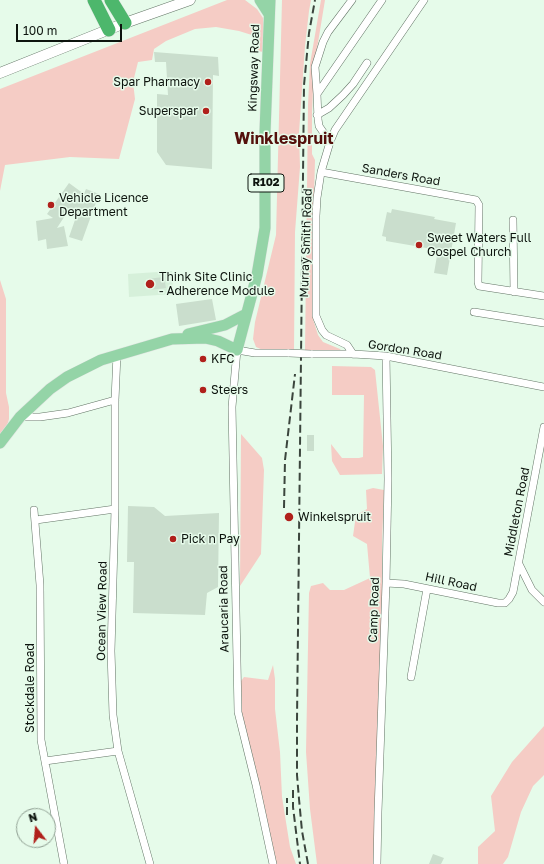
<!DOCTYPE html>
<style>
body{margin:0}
#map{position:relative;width:544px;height:864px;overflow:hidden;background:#e6fbea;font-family:"Golos Text",sans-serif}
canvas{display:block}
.north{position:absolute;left:16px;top:808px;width:40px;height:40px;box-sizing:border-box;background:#e6fbea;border:1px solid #8f9f92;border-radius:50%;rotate:344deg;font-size:11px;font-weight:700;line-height:16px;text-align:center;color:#0d140e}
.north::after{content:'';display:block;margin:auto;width:14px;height:18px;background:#b0201b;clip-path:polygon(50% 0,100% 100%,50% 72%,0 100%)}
.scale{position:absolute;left:16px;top:24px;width:106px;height:18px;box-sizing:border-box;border:2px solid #0d140e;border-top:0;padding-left:5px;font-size:12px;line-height:14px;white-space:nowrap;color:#0d140e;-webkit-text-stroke:3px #e6fbea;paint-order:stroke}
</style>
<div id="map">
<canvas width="544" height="864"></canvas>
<div class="north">N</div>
<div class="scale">100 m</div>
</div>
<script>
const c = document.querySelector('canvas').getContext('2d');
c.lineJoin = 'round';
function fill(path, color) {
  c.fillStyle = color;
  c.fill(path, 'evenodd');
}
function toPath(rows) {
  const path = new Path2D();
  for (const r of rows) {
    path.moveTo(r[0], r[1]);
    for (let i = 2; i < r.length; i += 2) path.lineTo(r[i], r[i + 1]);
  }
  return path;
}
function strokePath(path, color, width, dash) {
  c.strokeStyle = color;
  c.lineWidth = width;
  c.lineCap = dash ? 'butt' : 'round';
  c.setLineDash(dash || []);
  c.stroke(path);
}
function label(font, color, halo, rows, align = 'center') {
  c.font = font + ' "Golos Text",sans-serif';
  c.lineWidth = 3;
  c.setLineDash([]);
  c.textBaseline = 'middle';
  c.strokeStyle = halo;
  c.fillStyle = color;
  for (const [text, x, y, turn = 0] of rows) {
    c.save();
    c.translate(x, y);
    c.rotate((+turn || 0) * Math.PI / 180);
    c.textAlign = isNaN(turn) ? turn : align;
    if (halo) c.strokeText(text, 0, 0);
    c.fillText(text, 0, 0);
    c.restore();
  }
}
fill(toPath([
 [172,271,173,294,129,297,128,274]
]), '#d6f0da');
fill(toPath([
 [227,0,245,0,257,9,263,18,264,52,257,51,255,36,239,31,216,27,195,29,166,41,154,49,152,60,138,62,133,82,135,99,119,159,70,157,5,165,0,191,0,89],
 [282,0,311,0,309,11,305,46,299,133,300,167,295,232,294,351,263,350,256,347,253,339,255,322,276,235],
 [321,0,325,0,314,67,312,113,312,154,315,160,313,234,313,319,318,335,323,342,340,349,342,352,305,352,308,105,310,64],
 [0,280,6,299,6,393,9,407,9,419,6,429,0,437],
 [332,366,371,367,375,370,383,446,382,474,340,475,332,461,331,444,342,458,359,458,363,457,364,395,332,395],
 [241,434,262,458,264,470,261,554,240,586],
 [373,488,384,490,382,544,382,631,374,864,317,864,310,809,306,752,309,593,311,586,323,583,330,590,344,590,370,578,367,544,353,536,356,515,367,509,366,490],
 [273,665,275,679,275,709,280,752,282,797,290,847,296,864,276,864,255,767,242,714,241,681,244,677,268,680],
 [544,726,544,775,533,786,521,812,508,857,503,864,478,864,478,847,495,831,491,796,512,762]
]), '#f5ccc5');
fill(toPath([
 [154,52,218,57,219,76,213,75,212,169,166,165,157,152,157,94,168,95,166,62,155,62],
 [69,183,84,194,86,189,99,194,82,241,69,237,76,217,68,211,57,228,64,226,68,246,47,249,46,239,38,241,36,221,53,218,47,214],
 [392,209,435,217,434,219,456,223,447,275,434,273,438,250,386,241,386,237,382,236,387,212,391,213],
 [164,277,166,288,149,290,147,279],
 [212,299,216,320,179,326,176,304],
 [307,435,314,435,314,451,307,451],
 [128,506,154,507,165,516,219,513,218,587,207,593,205,615,133,613,134,562,127,562],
 [433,854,444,858,441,864,429,864]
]), '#cadecd');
const minor = toPath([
 [317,94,315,67,323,42,328,32,352,0],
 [317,115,329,108,343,95,353,84,367,63],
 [330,142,319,126,318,119,317,94,382,0],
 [321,172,476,200,479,205,478,282,479,286,544,296],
 [513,220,514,292],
 [474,312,544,323],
 [117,354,115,400,115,509,111,651,113,715,118,751,150,864],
 [311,354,353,354,386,356,544,387],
 [353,354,347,345,326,335,322,330,316,316,316,216,317,198,321,172,330,142,335,130,424,0],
 [20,417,40,417,68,413,115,400],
 [34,510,40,585,41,740,64,864],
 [36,520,115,509],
 [519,564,532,590,544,602],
 [386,583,404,584,498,603,505,603,509,599,513,592,544,427],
 [411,677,427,589],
 [45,761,118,751],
 [273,864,256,785,238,712,232,407,237,350,255,353,289,353],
 [377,864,378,812,386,583,388,479,386,356]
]);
const secondary = toPath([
 [0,73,125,23,190,0]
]);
const primary = toPath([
 [260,0,269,14],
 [188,334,225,325,246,314],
 [0,443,20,417,50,389,67,377,101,360,172,339,205,338,218,341,237,350,257,275,265,228,265,132,270,0]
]);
const motorway = toPath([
 [94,0,109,30],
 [111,0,125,23]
]);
strokePath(minor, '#627465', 8);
strokePath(secondary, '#627465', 11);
strokePath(primary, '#e2e3e2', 12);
strokePath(motorway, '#e2e3e2', 14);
strokePath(minor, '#fff', 7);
strokePath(secondary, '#fff', 10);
strokePath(primary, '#94d4a7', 11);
strokePath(motorway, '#4db76c', 13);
strokePath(toPath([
 [284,508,285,460,295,374],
 [293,790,293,807,300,864],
 [287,815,287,798],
 [308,864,302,831,299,799,297,775,297,720,304,85,309,33,315,0]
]), '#3b453d', 2, [8, 4]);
const minorBridge = toPath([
 [289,353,311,354]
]);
strokePath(minorBridge, '#627465', 8, []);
strokePath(minorBridge, '#fff', 7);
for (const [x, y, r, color] of [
 [208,82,4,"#b0201b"],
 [206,111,4,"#b0201b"],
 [51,205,4,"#b0201b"],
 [419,245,4,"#b0201b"],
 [150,284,5,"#b0201b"],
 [203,359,4,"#b0201b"],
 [203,390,4,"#b0201b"],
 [289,517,5,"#b0201b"],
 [173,539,4,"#b0201b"]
]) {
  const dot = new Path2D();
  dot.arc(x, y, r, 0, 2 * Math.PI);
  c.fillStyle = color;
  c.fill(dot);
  strokePath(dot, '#e6fbea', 1.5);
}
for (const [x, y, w] of [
 [266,183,36]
]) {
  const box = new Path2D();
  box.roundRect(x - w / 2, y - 9, w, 18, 3);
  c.fillStyle = '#e6fbea';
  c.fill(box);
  strokePath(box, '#0d140e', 1);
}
label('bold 11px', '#0d140e', null, [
 ["R102",266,183]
]);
label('12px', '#0d140e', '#e6fbea', [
 ["Kingsway Road",254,68,-88],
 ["Sanders Road",401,175,10],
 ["Murray Smith Road",306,243,-88],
 ["Gordon Road",405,350,9],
 ["Middleton Road",517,512,-79],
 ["Hill Road",451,582,12],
 ["Araucaria Road",224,609,-91],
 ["Camp Road",374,610,-88],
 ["Ocean View Road",102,611,-89],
 ["Stockdale Road",30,688,-90]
]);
label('12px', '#0d140e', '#e6fbea', [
 ["Spar Pharmacy",200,82,"right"],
 ["Superspar",198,111,"right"],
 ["Vehicle Licence",59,198],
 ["Department",59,212],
 ["Sweet Waters Full",427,238],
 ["Gospel Church",427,252],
 ["Think Site Clinic",159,277],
 ["- Adherence Module",159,291],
 ["KFC",211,359],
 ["Steers",211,390],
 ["Winkelspruit",298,517],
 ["Pick n Pay",181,539]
], 'left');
label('bold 16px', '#54100c', '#e6fbea', [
 ["Winklespruit",284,139]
]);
</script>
